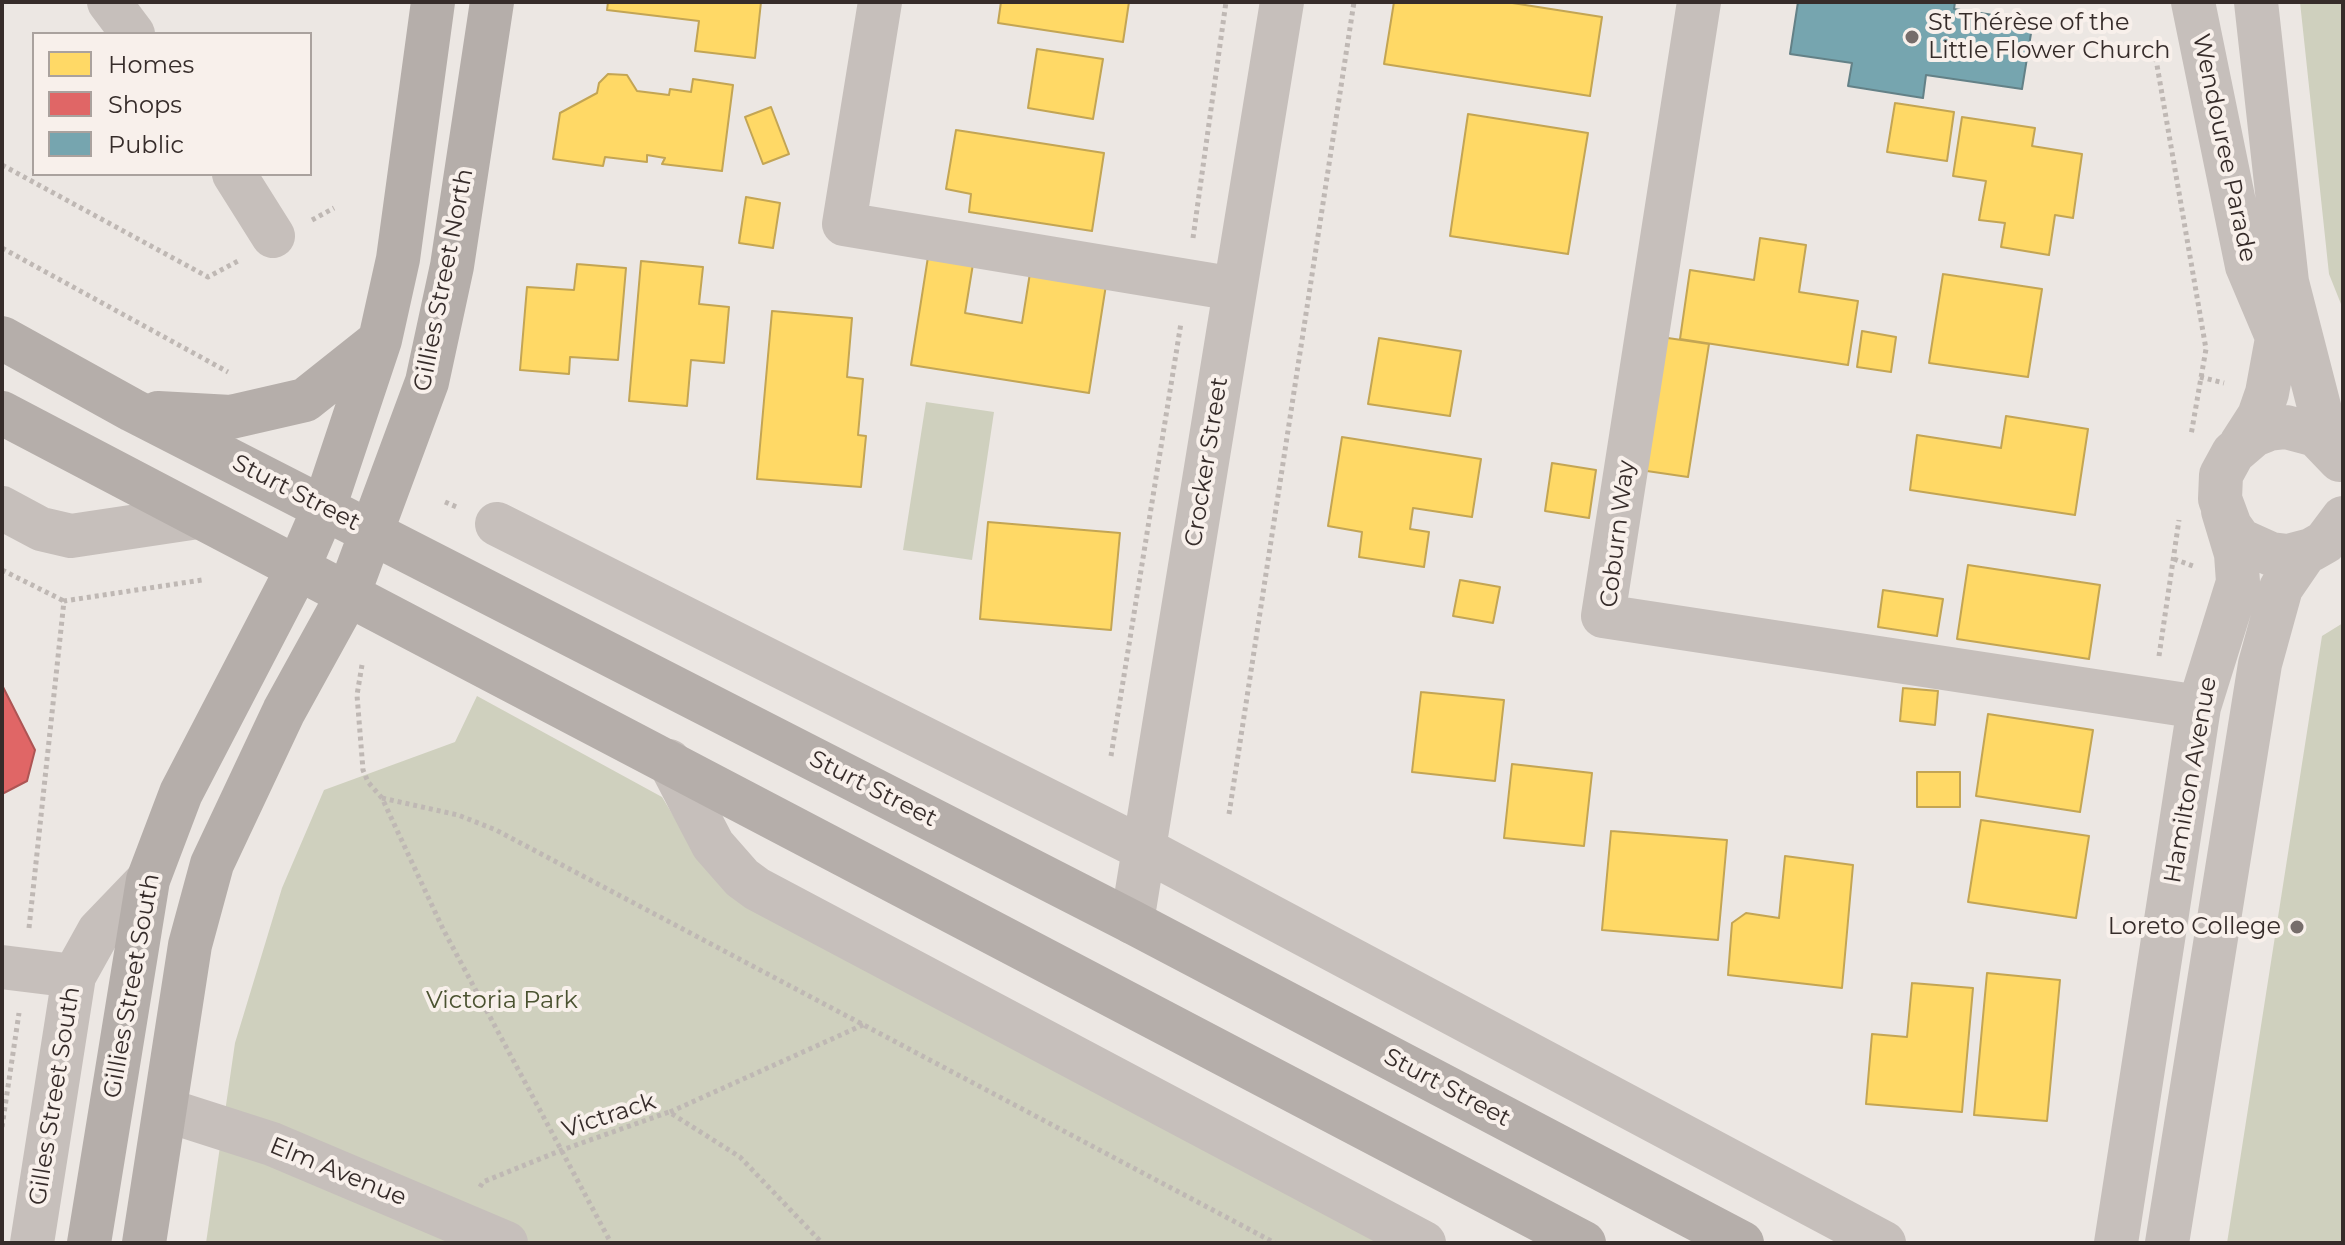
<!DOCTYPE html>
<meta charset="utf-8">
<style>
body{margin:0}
#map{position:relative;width:2345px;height:1245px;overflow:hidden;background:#ece7e3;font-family:Montserrat,sans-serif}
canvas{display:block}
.frame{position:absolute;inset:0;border:4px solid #362c2a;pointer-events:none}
.legend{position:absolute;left:32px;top:32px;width:280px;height:144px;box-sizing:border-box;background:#f8f0eb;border:2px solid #aaa29e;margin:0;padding:10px 14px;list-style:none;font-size:24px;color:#362c2a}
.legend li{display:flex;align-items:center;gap:16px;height:40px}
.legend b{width:40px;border:2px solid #aaa29e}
</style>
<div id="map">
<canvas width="2345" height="1245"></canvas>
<div class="frame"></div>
<ul class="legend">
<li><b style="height:22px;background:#ffd966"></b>Homes</li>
<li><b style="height:22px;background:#e06666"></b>Shops</li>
<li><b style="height:22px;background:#76a5af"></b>Public</li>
</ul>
</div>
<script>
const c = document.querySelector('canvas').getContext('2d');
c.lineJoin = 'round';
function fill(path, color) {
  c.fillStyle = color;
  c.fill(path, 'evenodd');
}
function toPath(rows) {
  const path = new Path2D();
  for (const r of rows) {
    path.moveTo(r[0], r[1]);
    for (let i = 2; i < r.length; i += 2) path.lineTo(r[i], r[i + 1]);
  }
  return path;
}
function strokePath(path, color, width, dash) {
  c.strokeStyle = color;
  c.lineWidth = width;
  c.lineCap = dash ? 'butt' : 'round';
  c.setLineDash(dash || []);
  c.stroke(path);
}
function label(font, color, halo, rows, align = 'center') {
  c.font = font + ' Montserrat,sans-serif';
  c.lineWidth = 8;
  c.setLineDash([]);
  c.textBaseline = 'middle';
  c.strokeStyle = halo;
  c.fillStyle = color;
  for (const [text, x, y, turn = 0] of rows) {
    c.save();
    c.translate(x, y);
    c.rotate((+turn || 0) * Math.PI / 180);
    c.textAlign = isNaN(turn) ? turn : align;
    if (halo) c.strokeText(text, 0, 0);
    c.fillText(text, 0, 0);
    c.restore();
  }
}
fill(toPath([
 [2300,2,2343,2,2343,309,2329,274],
 [926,402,994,412,972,560,903,550],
 [2343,623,2343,1243,2227,1243,2322,636],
 [477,696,662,797,688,840,1394,1243,206,1243,235,1043,282,888,324,790,455,742]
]), '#cfd0be');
const homes = toPath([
 [608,2,761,2,755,58,695,51,699,21,607,10,608,2],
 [1001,2,1129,2,1123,42,998,23,1001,2],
 [1394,2,1506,2,1602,17,1590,96,1384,64,1394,2],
 [1037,49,1103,59,1093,119,1028,108,1037,49],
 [608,74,627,75,637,91,669,95,670,89,691,92,693,79,733,85,722,171,662,164,665,158,647,155,647,162,605,157,603,166,553,159,560,113,597,93,599,83,608,74],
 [1895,103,1954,112,1947,161,1887,152,1895,103],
 [771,107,789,154,763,164,745,117,771,107],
 [1468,114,1588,133,1568,254,1450,236,1468,114],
 [1962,117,2035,128,2032,146,2082,154,2073,218,2055,215,2049,255,2001,247,2005,223,1979,220,1986,181,1953,176,1962,117],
 [956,130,1104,153,1092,231,969,212,971,194,946,189,956,130],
 [746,197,780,203,773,248,739,243,746,197],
 [1760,238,1806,245,1799,292,1858,301,1848,365,1680,339,1690,270,1754,280,1760,238],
 [928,257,973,264,965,313,1022,323,1030,273,1106,285,1089,393,911,365,928,257],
 [641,261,703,267,699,304,729,307,724,363,691,360,687,406,629,401,641,261],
 [577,264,626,268,618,360,570,357,569,374,520,370,527,287,574,290,577,264],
 [1943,274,2042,289,2028,377,1929,363,1943,274],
 [772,311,852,318,847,377,863,379,858,435,866,436,861,487,757,479,772,311],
 [1862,331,1896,337,1891,372,1857,367,1862,331],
 [1661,337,1709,344,1688,477,1640,470,1661,337],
 [1379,338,1461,351,1450,416,1368,404,1379,338],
 [2006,416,2088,429,2075,515,1910,490,1917,435,2001,448,2006,416],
 [1342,437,1481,459,1472,517,1413,508,1410,529,1429,532,1424,567,1359,557,1362,532,1328,526,1342,437],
 [1552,463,1596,470,1589,518,1545,511,1552,463],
 [988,522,1120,533,1111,630,980,619,988,522],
 [1968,565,2100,585,2089,659,1957,639,1968,565],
 [1460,580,1500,587,1493,623,1453,616,1460,580],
 [1883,590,1943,599,1937,636,1878,627,1883,590],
 [1903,688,1938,691,1935,725,1900,721,1903,688],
 [1421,692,1504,700,1495,781,1412,772,1421,692],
 [1988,714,2093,730,2080,812,1976,796,1988,714],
 [1512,764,1592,773,1584,846,1504,838,1512,764],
 [1917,772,1960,772,1960,807,1917,807,1917,772],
 [1981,820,2089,836,2076,918,1968,902,1981,820],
 [1611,831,1727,840,1718,940,1602,930,1611,831],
 [1785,856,1853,865,1842,988,1728,975,1732,923,1746,913,1779,918,1785,856],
 [1987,973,2060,980,2047,1121,1974,1115,1987,973],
 [1912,983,1973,988,1962,1112,1866,1104,1872,1034,1907,1037,1912,983]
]);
fill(homes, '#ffd966');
strokePath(homes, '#c3a554', 2);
const shops = toPath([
 [2,685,35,750,27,781,2,794,2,685]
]);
fill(shops, '#e06666');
strokePath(shops, '#ad5554', 2);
const public = toPath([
 [1798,2,1955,2,1954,9,2033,21,2022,89,1926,75,1923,98,1848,86,1852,63,1790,54,1798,2]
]);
fill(public, '#76a5af');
strokePath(public, '#638187', 2);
strokePath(toPath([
 [2153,42,2206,349,2191,435],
 [2,165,208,277,240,260],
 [312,220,334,208],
 [1193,238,1226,2],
 [2,248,228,372],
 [2200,377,2224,383],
 [445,502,459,508],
 [2174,559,2193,566],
 [2,570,64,601],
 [2159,656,2179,520],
 [362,665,357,695,363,770,368,782,382,798,443,929,611,1243],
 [1111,756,1181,323],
 [382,798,458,815,496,830,1275,1243],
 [1229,814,1354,2],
 [29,928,64,601,202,580],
 [670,1112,865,1024],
 [2,1127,19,1013],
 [480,1187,483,1182,562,1150,669,1112,740,1157,822,1243]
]), '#bfb8b4', 5, [4, 4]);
strokePath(toPath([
 [109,2,133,34],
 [880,2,844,224,1235,289],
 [1699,2,1603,616,2199,707],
 [2193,2,2247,266,2277,337],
 [2256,2,2287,282,2329,445],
 [234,174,273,236],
 [2241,444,2259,416,2267,393,2283,306],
 [2340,460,2316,435,2286,427,2269,429,2254,435,2233,453,2221,475,2220,499,2230,526,2240,540,2271,554,2288,556,2311,550,2325,542,2343,518],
 [2,508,41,529,71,536,198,517],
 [497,524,1144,849,1884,1243],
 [669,761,713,845,742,878,757,889,1424,1243],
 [1132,922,1282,2],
 [2,967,74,976],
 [166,1110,272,1144,506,1243],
 [32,1243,74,976,99,931,148,880],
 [2116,1243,2199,707,2238,582,2236,554,2223,511],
 [2167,1243,2260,664,2281,588,2305,553]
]), '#c6bfbb', 44);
strokePath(toPath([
 [2,338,132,410,1132,922,1742,1243],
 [2,413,1584,1243],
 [158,413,231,417,305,400,378,342],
 [89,1243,148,880,181,793,298,568,324,508,380,340,398,259,433,2],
 [144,1243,190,945,212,864,284,711,348,595,427,382,452,266,492,2]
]), '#b5aeaa', 44);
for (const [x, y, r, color] of [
 [1912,37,8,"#766d6b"],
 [2297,927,8,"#766d6b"]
]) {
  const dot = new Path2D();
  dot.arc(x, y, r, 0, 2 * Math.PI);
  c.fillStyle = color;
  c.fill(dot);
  strokePath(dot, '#f8f0eb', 3);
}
label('24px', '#362c2a', '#f8f0eb', [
 ["St Thérèse of the",1928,23],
 ["Little Flower Church",1928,51],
 ["Loreto College",2281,927,"right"]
], 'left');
label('24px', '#362c2a', '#f8f0eb', [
 ["Wendouree Parade",2224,148,78],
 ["Gillies Street North",444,280,-79],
 ["Crocker Street",1207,462,-81],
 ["Sturt Street",296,493,27],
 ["Coburn Way",1618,534,-83],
 ["Hamilton Avenue",2191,780,-80],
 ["Sturt Street",873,789,27],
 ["Gillies Street South",132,986,-80],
 ["Sturt Street",1447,1088,28],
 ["Gilles Street South",55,1096,-81],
 ["Victrack",609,1116,-18],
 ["Elm Avenue",338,1172,22]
]);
label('24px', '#4a5230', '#f8f0eb', [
 ["Victoria Park",502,1001]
]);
</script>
